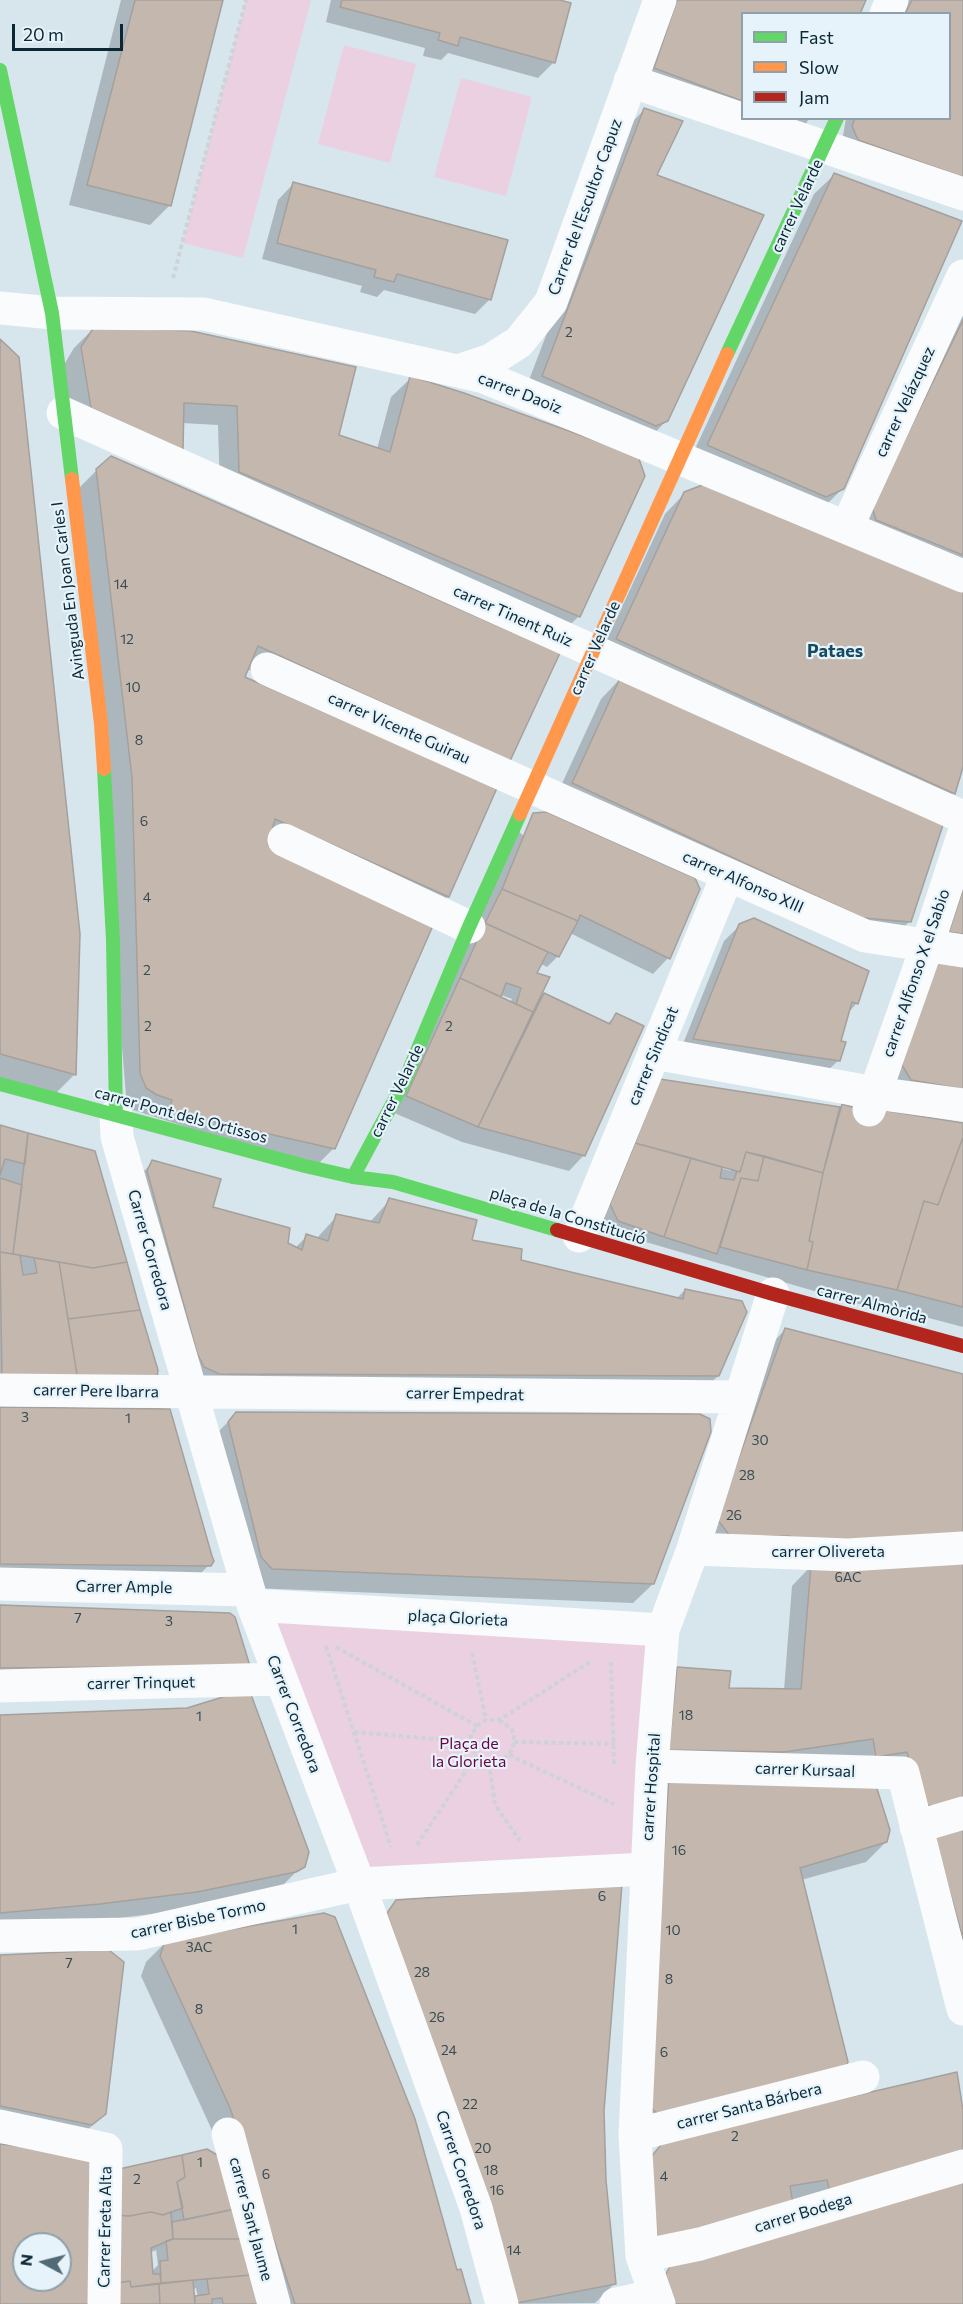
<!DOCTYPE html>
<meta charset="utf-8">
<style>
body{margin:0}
#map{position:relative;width:963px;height:2304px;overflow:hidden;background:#d7e5ed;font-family:Commissioner,sans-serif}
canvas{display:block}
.legend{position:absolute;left:741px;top:12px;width:210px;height:108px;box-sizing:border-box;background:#e6f3fa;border:2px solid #8ea1ab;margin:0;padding:8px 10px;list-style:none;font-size:18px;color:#0b2734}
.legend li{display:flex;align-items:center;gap:12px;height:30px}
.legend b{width:30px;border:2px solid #8ea1ab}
.north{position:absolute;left:12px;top:2232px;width:60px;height:60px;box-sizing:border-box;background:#e6f3fa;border:2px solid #8ea1ab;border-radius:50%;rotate:277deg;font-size:16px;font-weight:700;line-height:24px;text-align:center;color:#0b2734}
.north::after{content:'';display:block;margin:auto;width:21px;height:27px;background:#526a75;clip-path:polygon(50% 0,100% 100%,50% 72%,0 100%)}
.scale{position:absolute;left:12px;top:24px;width:111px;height:27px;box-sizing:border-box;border:3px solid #0b2734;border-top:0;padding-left:8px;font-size:18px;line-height:21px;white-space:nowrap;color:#0b2734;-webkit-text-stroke:4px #e6f3fa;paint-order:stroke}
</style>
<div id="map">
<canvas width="963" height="2304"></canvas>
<ul class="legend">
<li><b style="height:8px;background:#63d668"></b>Fast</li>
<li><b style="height:8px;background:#ff974d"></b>Slow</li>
<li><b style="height:8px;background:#b3261e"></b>Jam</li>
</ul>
<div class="north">N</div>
<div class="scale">20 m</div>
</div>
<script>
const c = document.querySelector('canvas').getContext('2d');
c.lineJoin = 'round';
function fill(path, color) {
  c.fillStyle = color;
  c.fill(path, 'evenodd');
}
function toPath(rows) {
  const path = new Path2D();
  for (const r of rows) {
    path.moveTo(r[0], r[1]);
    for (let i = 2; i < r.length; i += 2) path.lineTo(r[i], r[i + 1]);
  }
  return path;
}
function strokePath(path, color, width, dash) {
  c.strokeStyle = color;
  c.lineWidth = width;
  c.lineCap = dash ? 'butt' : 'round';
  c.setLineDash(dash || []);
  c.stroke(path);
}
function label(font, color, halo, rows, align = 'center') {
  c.font = font + ' Commissioner,sans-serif';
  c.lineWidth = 4.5;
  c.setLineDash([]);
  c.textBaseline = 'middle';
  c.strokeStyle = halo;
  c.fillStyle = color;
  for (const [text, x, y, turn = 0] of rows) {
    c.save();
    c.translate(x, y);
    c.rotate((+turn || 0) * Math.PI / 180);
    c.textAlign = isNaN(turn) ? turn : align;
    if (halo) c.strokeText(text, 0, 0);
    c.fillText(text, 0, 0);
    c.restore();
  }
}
fill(toPath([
 [246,0,311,0,243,258,183,243],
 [344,45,416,64,390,163,318,144],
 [461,78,532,97,506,196,434,177],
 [271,1606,658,1624,639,1878,374,1897]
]), '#ebd0e2');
fill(toPath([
 [121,0,222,0,170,205,150,225,69,205],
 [331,0,554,0,554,62,538,78,448,53,441,60,423,56,425,48,326,22],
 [666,0,864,0,858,14,742,14,742,118,809,118,806,124,787,144,635,88],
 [903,0,963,0,959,202,839,160,846,118,950,118,950,14,896,14],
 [644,110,655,176,667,420,647,441,523,396,624,130],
 [834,175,843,488,823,508,688,464,814,194],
 [293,184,490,299,475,314,384,290,377,297,360,292,362,286,262,259,278,200],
 [963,301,963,583,857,539],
 [94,328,338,436,377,449,391,397,411,378,579,616,559,636,220,491,218,425,182,423,71,427,62,368,74,348],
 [0,341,75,1074,55,1094,0,1078],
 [97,470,489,779,247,669,243,678,448,897,428,916,334,1148,314,1168,127,1108,77,490],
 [685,493,963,593,963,762,953,793,934,813,598,659,665,514],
 [620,679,910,921,890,941,553,803,601,699],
 [518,831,668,958,653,974,570,933,558,956,547,967,541,964,535,974,537,1001,544,994,607,1024,616,1015,584,1155,569,1171,462,1142,392,1112],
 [501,995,512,999,510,1003,499,997],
 [740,925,857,1003,848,1013,839,1042,839,1060,823,1075,679,1054,724,941],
 [963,967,963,1111,883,1085],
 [843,1105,859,1111,963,1124,963,1327,880,1305,876,1309,608,1231,600,1215,623,1159,839,1109],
 [721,1165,731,1168,731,1171,721,1168],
 [0,1127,126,1263,0,1394],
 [153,1162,212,1208,295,1248,307,1236,316,1239,337,1216,369,1223,390,1200,470,1241,519,1261,676,1299,685,1290,718,1376,698,1395,199,1393,133,1182],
 [785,1330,963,1376,963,1812,913,1826,888,1771,860,1776,886,1842,866,1862,801,1880,643,2137,650,1797,670,1777,650,1769,658,1688,677,1669,728,1690,784,1690,792,1586,811,1566,699,1540,765,1350],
 [0,1408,209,1565,189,1585,0,1583],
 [237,1413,653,1584,633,1603,252,1588,217,1433],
 [0,1607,248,1665,0,1687],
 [0,1716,299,1869,279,1889,176,1911,79,1923,0,1930],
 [397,1902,602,2111,604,2180,615,2283,595,2303,491,2304,377,1922],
 [166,1942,456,2272,469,2304,269,2304,230,2193,256,2304,0,2304,0,2146,99,2184,221,2159,211,2128,141,1976,146,1962],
 [24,2244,60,2244,60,2280,24,2280],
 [156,2250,158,2265,151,2272,150,2253],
 [196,2288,198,2297,193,2297,192,2289],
 [0,1956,104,2113,84,2134,0,2129],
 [963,2120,963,2157,639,2263,646,2162,666,2141]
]), '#0003');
const building = toPath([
 [135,0,223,0,171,206,87,185,135,0],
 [342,0,560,0,571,3,555,63,460,37,458,46,438,40,440,33,340,7,342,0],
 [677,0,866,0,860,14,742,14,742,101,654,68,677,0],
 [912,0,963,0,963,177,858,140,852,126,855,118,950,118,950,14,905,14,912,0],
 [644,108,683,121,657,175,764,215,668,421,656,426,542,376,644,108],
 [834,173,962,221,844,489,826,497,707,445,834,173],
 [293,182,508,240,491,300,397,274,394,282,374,277,376,270,277,243,293,182],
 [963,320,963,555,876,520,872,507,963,320],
 [94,327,191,331,356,367,339,435,390,452,410,376,464,393,638,456,645,476,580,617,239,472,237,406,184,403,183,450,91,408,81,347,94,327],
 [0,339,19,357,80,934,76,1075,0,1054,0,339],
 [111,456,560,653,510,761,258,646,245,677,497,788,449,897,275,819,268,845,435,921,335,1149,168,1111,172,1100,157,1095,146,1088,140,1073,132,778,96,469,111,456],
 [705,484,963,591,963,767,955,794,616,639,684,492,705,484],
 [620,678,943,825,911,922,863,918,572,783,620,678],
 [547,812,695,878,700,889,670,959,580,915,578,921,502,889,533,813,547,812],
 [502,889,578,921,559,957,485,923,502,889],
 [963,889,963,934,949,932,963,889],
 [754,918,869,971,858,1004,852,1002,841,1041,846,1042,840,1061,693,1039,739,924,754,918],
 [485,923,548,952,537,973,550,977,533,1012,516,1004,521,988,506,983,501,997,460,978,485,923],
 [935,962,963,966,963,1089,911,1080,902,1065,935,962],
 [460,978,533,1012,478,1127,406,1096,460,978],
 [544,993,610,1024,616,1013,644,1026,585,1156,478,1127,544,993],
 [660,1079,840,1107,823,1173,746,1152,740,1172,635,1143,660,1079],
 [842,1104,859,1109,888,1111,963,1123,963,1137,938,1205,924,1201,897,1290,807,1270,813,1242,809,1241,823,1173,842,1104],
 [0,1125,28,1133,25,1164,5,1159,0,1175,0,1125],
 [28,1133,95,1151,127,1262,93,1268,13,1254,28,1133],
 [963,1137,963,1307,897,1290,924,1201,938,1205,963,1137],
 [635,1143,691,1158,664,1237,618,1221,610,1204,635,1143],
 [746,1152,764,1156,758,1181,741,1178,717,1254,664,1237,691,1158,722,1167,720,1178,734,1180,737,1171,740,1172,746,1152],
 [764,1156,823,1173,809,1241,813,1242,807,1270,720,1247,741,1178,758,1181,764,1156],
 [152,1160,221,1179,213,1207,290,1228,288,1243,302,1250,306,1234,328,1241,336,1214,379,1223,389,1198,477,1220,472,1240,522,1249,521,1260,683,1299,685,1289,742,1301,747,1312,719,1376,219,1374,204,1367,197,1353,147,1171,152,1160],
 [0,1178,22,1185,13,1254,0,1252,0,1178],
 [0,1252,20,1255,23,1275,37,1273,34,1258,59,1262,78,1381,2,1380,0,1252],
 [59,1262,93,1268,127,1262,140,1310,68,1319,59,1262],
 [140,1310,158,1370,157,1379,78,1381,68,1319,140,1310],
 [785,1328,963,1374,963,1538,790,1545,790,1536,730,1536,717,1519,785,1328],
 [0,1407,170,1409,212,1556,214,1561,211,1566,0,1564,0,1407],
 [236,1412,700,1414,710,1419,711,1432,654,1584,272,1569,261,1557,228,1422,236,1412],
 [963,1561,963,1799,934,1807,927,1805,920,1797,907,1752,876,1757,873,1739,784,1752,669,1750,677,1667,731,1671,729,1688,801,1689,811,1564,963,1561],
 [0,1605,230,1613,235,1617,250,1666,0,1668,0,1605],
 [249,1689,309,1852,305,1867,296,1872,197,1892,100,1904,0,1913,0,1715,187,1708,249,1689],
 [669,1775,873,1776,890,1830,887,1842,800,1868,848,2062,842,2074,663,2119,648,2105,669,1775],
 [963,1823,963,1939,933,1831,963,1823],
 [622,1884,604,2111,606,2180,616,2284,517,2303,387,1913,396,1900,622,1884],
 [324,1913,335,1917,415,2119,457,2270,461,2269,471,2304,295,2304,230,2108,160,1956,165,1941,324,1913],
 [109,1950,124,1962,106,2114,92,2125,0,2106,0,1955,109,1950],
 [957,2072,963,2110,963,2154,830,2193,827,2180,790,2186,793,2204,658,2244,650,2158,665,2140,957,2072],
 [0,2144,101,2155,97,2304,0,2304,0,2144],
 [24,2244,60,2244,60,2280,24,2280,24,2244],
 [207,2149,224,2159,235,2209,184,2220,177,2182,185,2177,182,2155,207,2149],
 [182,2155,185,2177,177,2182,183,2208,163,2215,151,2212,129,2216,110,2215,110,2171,182,2155],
 [963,2175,963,2304,671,2304,664,2278,672,2262,963,2175],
 [235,2209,242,2239,173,2239,172,2222,235,2209],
 [151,2212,163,2215,171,2212,173,2239,151,2248,153,2274,160,2274,161,2283,131,2287,130,2281,111,2284,110,2215,129,2216,151,2212],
 [173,2239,242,2239,251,2275,161,2283,160,2261,168,2260,166,2241,173,2239],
 [251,2275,258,2304,223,2304,222,2298,212,2299,212,2304,195,2304,195,2296,209,2294,207,2279,251,2275],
 [193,2280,195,2304,160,2304,159,2284,193,2280],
 [130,2281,131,2287,159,2284,160,2304,111,2304,111,2284,130,2281]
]);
fill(building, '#c4b7ae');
strokePath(building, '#a4a09d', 1.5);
strokePath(toPath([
 [173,278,246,0],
 [326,1646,391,1847],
 [336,1647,477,1726],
 [472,1653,486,1720],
 [611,1662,614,1765],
 [499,1720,511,1728,514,1735,513,1749,503,1760,489,1763,482,1760,472,1749,470,1742,471,1735,480,1723,486,1720,499,1720,590,1662],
 [354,1732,470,1742],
 [514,1742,615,1744],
 [509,1755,614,1804],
 [489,1763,495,1805,520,1841],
 [417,1845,476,1756]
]), '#ced3d6', 4, [4.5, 3]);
strokePath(toPath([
 [886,14,892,0],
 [630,81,963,194],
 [0,308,52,313,204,314,484,377,963,576],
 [458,371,491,360,519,342,551,302,660,0],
 [63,413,963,817],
 [847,527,963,276],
 [267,669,865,936,963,951],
 [284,840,469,927],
 [654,1053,875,1093,963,1105],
 [869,1110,927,946,963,836],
 [116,1115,117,1137,253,1605,359,1884,476,2208,502,2304],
 [579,1236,727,876],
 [0,1390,739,1397],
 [693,1549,848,1555,963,1548],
 [0,1584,248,1590],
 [253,1605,663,1630],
 [0,1686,281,1679],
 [652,1766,903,1773,963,2009],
 [916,1827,963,1813],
 [0,1936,138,1934,359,1884,646,1869],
 [0,2126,106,2149,104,2304],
 [228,2134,274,2304],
 [635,2135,863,2077],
 [642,2256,700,2244,963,2166],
 [616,2304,656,2295],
 [659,2304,642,2256,635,2135,652,1766,663,1630,693,1549,773,1294]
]), '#f9fbfc', 33);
strokePath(toPath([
 [0,70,52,313,72,479],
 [727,354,837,118],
 [104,769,113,940,116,1115],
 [0,1084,305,1166,353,1177,393,1182,557,1230],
 [353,1177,404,1082,469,927,520,814]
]), '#63d668', 14);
strokePath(toPath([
 [72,479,101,724,104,769],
 [520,814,727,354]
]), '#ff974d', 14);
strokePath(toPath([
 [557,1230,773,1294,963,1346]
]), '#b3261e', 14);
label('14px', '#394b52', null, [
 ["2",569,332],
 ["14",121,584],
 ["12",127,639],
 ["10",133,687],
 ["8",139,740],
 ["6",144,821],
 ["4",147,897],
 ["2",147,970],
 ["2",148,1026],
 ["2",449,1026],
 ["3",25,1417],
 ["1",128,1418],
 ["30",760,1440],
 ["28",747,1475],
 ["26",734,1515],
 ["6AC",848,1577],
 ["7",78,1618],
 ["3",169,1621],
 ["18",686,1715],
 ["1",199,1716],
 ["16",679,1850],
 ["6",602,1896],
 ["1",295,1929],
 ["10",673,1930],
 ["3AC",199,1947],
 ["7",69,1963],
 ["28",422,1972],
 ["8",669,1979],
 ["8",199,2009],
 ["26",437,2017],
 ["24",449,2050],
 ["6",664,2052],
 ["22",470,2104],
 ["2",735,2136],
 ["20",483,2148],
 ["1",200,2162],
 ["18",491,2170],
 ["6",266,2174],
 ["4",664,2176],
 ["2",137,2179],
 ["16",497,2190],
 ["14",514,2250]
]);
label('16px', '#0b2734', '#e6f3fa', [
 ["carrer Velarde",797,206,-65],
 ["Carrer de l'Escultor Capuz",585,207,-70],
 ["carrer Daoiz",520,393,21],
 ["carrer Velázquez",905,402,-65],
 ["Avinguda En Joan Carles I",68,591,-97],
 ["carrer Tinent Ruiz",513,616,24],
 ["carrer Velarde",595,648,-66],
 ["carrer Vicente Guirau",399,728,24],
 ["carrer Alfonso XIII",743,882,24],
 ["carrer Alfonso X el Sabio",916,973,-71],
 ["carrer Sindicat",653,1056,-67],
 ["carrer Velarde",397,1091,-64],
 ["carrer Pont dels Ortissos",181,1115,15],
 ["plaça de la Constitució",568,1216,17],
 ["Carrer Corredora",150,1250,74],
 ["carrer Almòrida",872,1304,15],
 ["carrer Pere Ibarra",96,1391,1],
 ["carrer Empedrat",465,1394,1],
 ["carrer Olivereta",828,1552],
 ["Carrer Ample",124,1587,1],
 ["plaça Glorieta",458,1618,3],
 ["carrer Trinquet",141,1683,-1],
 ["Carrer Corredora",294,1714,69],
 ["carrer Kursaal",805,1770,2],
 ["carrer Hospital",651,1787,-86],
 ["carrer Bisbe Tormo",198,1919,-12],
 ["carrer Santa Bárbera",749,2106,-14],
 ["Carrer Corredora",461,2170,71],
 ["carrer Bodega",803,2213,-17],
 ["carrer Sant Jaume",251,2219,75],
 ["Carrer Ereta Alta",105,2227,-89]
]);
label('16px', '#6b0342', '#e6f3fa', [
 ["Plaça de",469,1744],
 ["la Glorieta",469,1762]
]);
label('bold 18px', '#164b62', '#e6f3fa', [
 ["Pataes",835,651]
]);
</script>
